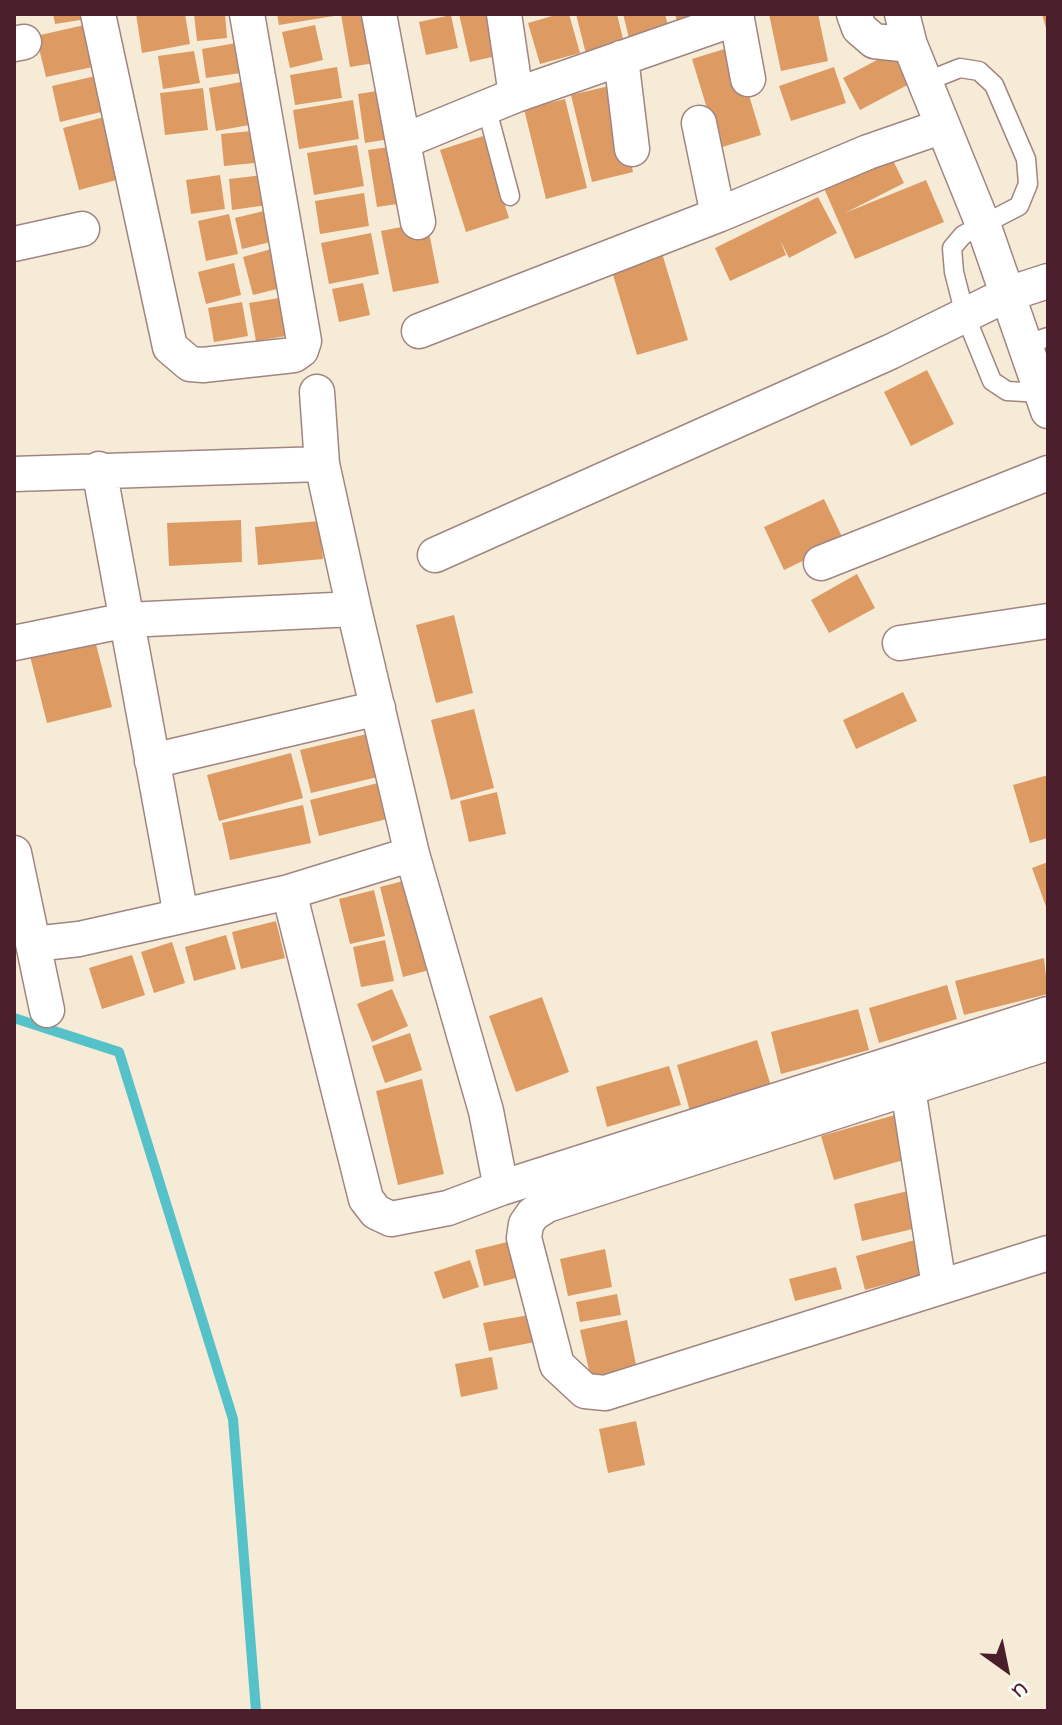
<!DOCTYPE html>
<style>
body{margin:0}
#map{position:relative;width:1062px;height:1725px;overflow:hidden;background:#f6ebd7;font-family:"Indie Flower",sans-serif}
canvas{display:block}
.frame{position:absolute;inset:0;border:16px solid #4a1f2b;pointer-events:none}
.north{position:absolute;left:966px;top:1629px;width:80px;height:80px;-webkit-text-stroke:6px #fdfcf7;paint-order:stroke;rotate:147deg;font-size:22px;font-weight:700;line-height:32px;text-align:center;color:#4a1f2b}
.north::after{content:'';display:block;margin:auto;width:28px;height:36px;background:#4a1f2b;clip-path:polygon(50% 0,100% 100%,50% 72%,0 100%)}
</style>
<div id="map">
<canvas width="1062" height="1725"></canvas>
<div class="frame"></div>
<div class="north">U</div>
</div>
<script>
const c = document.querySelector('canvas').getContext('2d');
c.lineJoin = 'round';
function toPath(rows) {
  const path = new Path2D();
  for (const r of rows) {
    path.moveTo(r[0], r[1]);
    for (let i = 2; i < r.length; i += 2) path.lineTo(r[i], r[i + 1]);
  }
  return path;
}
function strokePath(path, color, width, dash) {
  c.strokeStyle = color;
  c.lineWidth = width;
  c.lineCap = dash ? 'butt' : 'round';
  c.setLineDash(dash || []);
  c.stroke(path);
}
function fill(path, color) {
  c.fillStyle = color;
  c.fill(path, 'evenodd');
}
strokePath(toPath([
 [14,1018,119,1052,233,1419,256,1711]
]), '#54c2c8', 10);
fill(toPath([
 [53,14,93,14,93,18,55,24],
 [136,14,185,14,190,44,142,53],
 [194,14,225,14,227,38,197,41],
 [277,14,334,14,334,16,279,25],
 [341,14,378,14,386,61,350,67],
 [459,14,496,14,505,54,470,62],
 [559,14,569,14,580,53,540,64,528,23],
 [576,14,617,14,624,43,586,54],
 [623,14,665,14,669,29,629,38],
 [675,14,701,14,677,22],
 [769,14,818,14,828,61,781,71],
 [1042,14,1048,14,1048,32,1047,32],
 [451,15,458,48,426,55,419,22],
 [93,23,102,65,46,77,36,36],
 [315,25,323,60,290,68,282,32],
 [236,43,241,73,206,78,202,49],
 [734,46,761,135,719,148,692,59],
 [898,49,915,81,860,110,843,78],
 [194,51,200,83,163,89,158,56],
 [337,67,342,98,295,105,290,75],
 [834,67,846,103,791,121,779,86],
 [100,75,109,110,60,122,52,86],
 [241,82,249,125,216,131,209,88],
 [613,85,633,172,592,182,571,95],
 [203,88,208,130,165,135,160,93],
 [389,89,396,138,365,143,358,94],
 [565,99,587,188,546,199,524,109],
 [353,100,359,139,299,149,293,110],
 [108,116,124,178,79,190,63,128],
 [252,131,255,163,224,166,221,134],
 [483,136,509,218,466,232,440,150],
 [357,145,364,186,314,195,307,153],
 [395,146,404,203,377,207,368,150],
 [889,152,904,183,845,213,926,180,944,222,855,259,823,186],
 [220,175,225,209,191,214,186,180],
 [263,175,267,205,232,210,229,179],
 [364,193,369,226,320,234,315,201],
 [818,197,837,233,789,258,780,240,786,255,730,281,715,248],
 [272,209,279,240,242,249,235,218],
 [229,214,238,254,206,261,198,221],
 [427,222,439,283,393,292,381,231],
 [371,233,379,274,329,284,321,243],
 [282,246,293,285,253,295,243,257],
 [662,253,688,340,637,355,611,268],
 [234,263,241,295,206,304,198,272],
 [363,283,370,315,339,322,332,289],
 [285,297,292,335,256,341,249,303],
 [242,302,248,336,214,342,208,308],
 [927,370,954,424,911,446,884,392],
 [824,499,844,541,784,570,764,527],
 [241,520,242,562,169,566,167,523],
 [319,521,323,559,258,565,255,527],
 [857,574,875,608,829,633,811,600],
 [454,615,473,693,436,703,416,625],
 [95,640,112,707,47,723,30,656],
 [903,692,917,721,856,749,843,720],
 [474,709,494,788,451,800,431,720],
 [375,732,386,775,311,793,300,750],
 [291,753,303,798,219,821,207,775],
 [1048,775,1048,838,1030,843,1013,785],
 [390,780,399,816,319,836,310,800],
 [497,792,506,834,469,842,460,801],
 [303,805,311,843,230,860,222,823],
 [1048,862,1048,912,1032,868],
 [415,878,437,968,403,977,380,887],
 [374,890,385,936,350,944,339,899],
 [276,921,285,958,241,969,232,932],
 [226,935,236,969,194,981,185,947],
 [385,940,394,981,361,987,353,947],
 [172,942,185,983,154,993,141,952],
 [132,955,145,995,102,1009,89,968],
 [1044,958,1048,994,964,1015,955,981],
 [947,985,957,1019,879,1043,869,1008],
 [392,989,408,1026,372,1042,357,1004],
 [542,997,569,1072,516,1092,489,1016],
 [858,1009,869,1050,781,1074,771,1032],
 [410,1033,422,1070,385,1083,372,1046],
 [757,1040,771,1086,690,1111,677,1065],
 [669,1066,681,1105,607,1127,596,1087],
 [422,1079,444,1174,398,1185,376,1091],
 [895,1115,907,1159,834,1180,821,1136],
 [908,1191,917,1228,862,1241,854,1204],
 [519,1239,528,1275,484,1286,475,1250],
 [915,1240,924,1274,865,1290,856,1256],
 [605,1249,612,1287,568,1296,560,1259],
 [470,1260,479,1287,443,1299,434,1272],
 [836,1267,842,1289,795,1301,789,1279],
 [617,1294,621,1315,580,1322,576,1302],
 [535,1314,540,1341,489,1351,483,1323],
 [627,1320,637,1370,591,1379,580,1330],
 [492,1357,498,1389,461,1397,455,1364],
 [636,1421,645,1465,608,1473,599,1429]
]), '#dd9b63');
const lane = toPath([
 [925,82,960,68,979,71,994,85,1026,159,1028,184,1019,206,963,235,952,248,954,272,965,315,992,381,1007,391,1042,393],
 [487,110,510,196],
 [1025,345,1048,337]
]);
const street = toPath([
 [98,14,170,347,190,364,203,365,294,355,301,350,304,341,247,14],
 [379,14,418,222],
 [504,14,516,95],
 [736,14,748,79],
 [854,14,859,28,874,41,910,45],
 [902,14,910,45,984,227,1048,411],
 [14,44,24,42],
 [621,58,632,149],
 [699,123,718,215],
 [404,141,516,95,737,18],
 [14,244,82,229],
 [419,331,718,215,868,152,943,126],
 [317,392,322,464,354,609,412,854,486,1111,501,1188],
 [99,469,181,916],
 [14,474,322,464],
 [435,555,890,352,1008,294,1048,281],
 [821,563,1048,473],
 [14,643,127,620,354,609],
 [900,643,1048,621],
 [152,761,378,708],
 [14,853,47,1010],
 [289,892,366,1199,376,1212,391,1219,448,1208,501,1188,1048,1014],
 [34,944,79,939,289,892,412,854],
 [1048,1043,547,1205,533,1214,526,1224,524,1238,557,1365,585,1391,605,1393,1048,1253],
 [908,1089,939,1286]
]);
strokePath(lane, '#a08581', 21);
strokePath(street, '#a08581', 37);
strokePath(lane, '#fff', 18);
strokePath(street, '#fff', 34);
</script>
